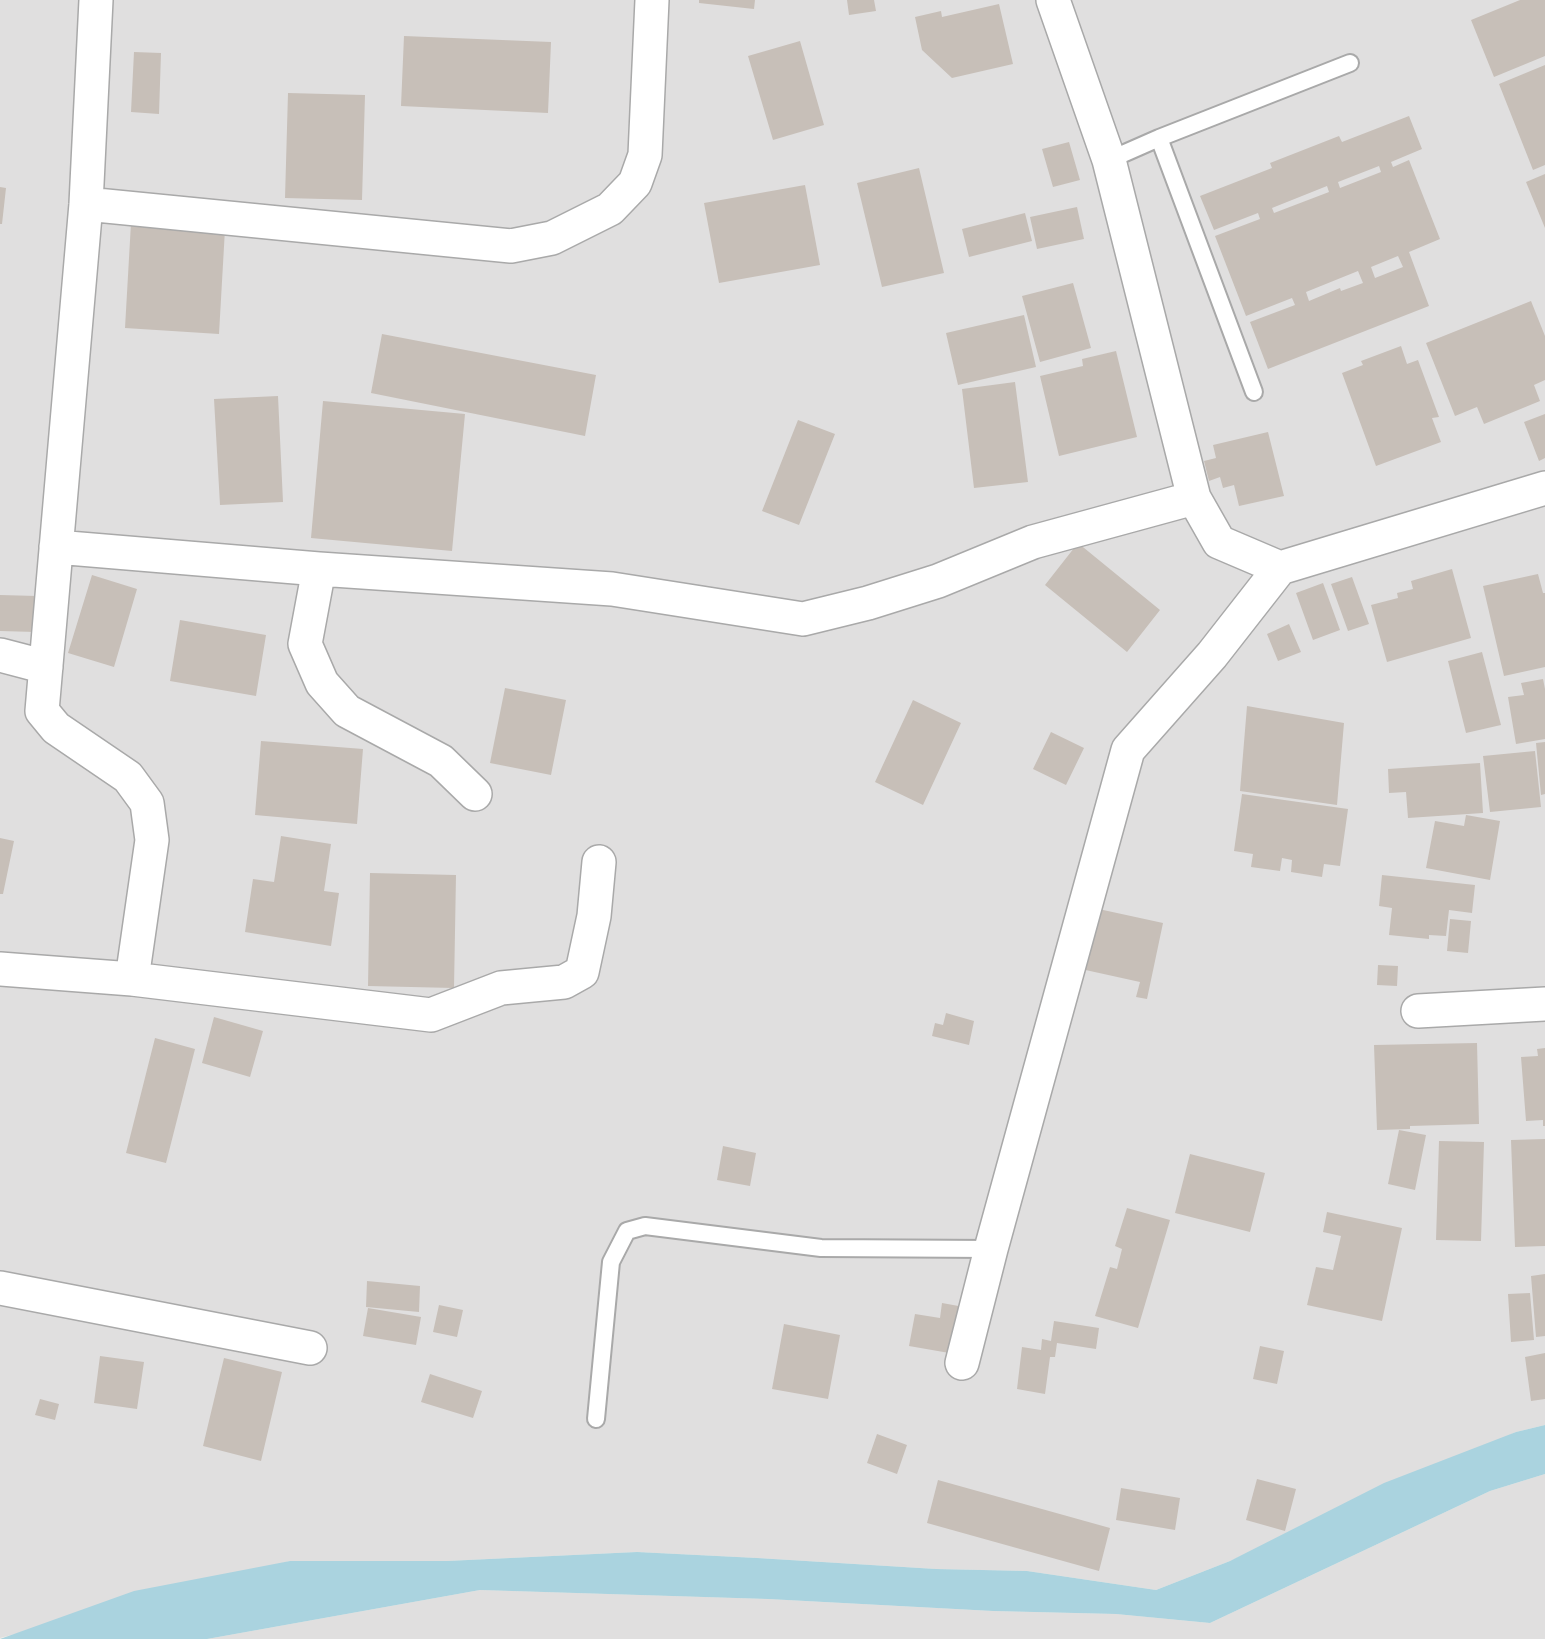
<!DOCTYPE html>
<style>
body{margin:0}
canvas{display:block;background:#f2efe9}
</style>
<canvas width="1545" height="1639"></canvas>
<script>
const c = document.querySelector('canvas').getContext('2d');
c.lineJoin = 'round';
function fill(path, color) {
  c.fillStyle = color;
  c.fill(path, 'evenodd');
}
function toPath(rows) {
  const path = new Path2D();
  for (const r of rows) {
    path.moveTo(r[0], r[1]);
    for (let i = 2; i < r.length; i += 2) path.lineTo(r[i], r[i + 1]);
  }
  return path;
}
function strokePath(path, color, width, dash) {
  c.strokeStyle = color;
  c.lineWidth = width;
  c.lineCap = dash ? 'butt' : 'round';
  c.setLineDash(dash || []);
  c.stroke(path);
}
fill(toPath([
 [0,0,1545,0,1545,1425,1516,1432,1230,1561,1156,1590,1027,1571,936,1569,757,1558,637,1552,447,1561,290,1561,0,1638],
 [1545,1474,1545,1639,207,1639,480,1590,768,1599,993,1611,1116,1614,1210,1623,1490,1491]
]), '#e0dfdf');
fill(toPath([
 [1545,1425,1545,1474,1490,1491,1210,1623,1116,1614,993,1611,768,1599,480,1590,207,1639,0,1639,134,1591,290,1561,447,1561,637,1552,757,1558,936,1569,1027,1571,1156,1590,1230,1561,1384,1483,1516,1432]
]), '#aad3df');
fill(toPath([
 [699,0,755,0,754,9,699,3],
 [847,0,874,0,876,11,849,15],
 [1520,0,1545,0,1545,56,1494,77,1471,20],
 [999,4,1013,64,952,78,922,50,915,17,941,11,942,17],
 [404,36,551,42,548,113,401,106],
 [800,41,824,125,773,140,748,56],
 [134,52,161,53,159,114,131,112],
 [1545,65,1545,165,1533,170,1499,84],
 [288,93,365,95,362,200,285,198],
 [1409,116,1422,149,1391,162,1393,167,1409,160,1440,239,1409,252,1429,306,1268,369,1250,322,1295,305,1292,298,1246,316,1215,236,1260,219,1258,213,1214,230,1200,196,1272,168,1270,163,1339,136,1342,142],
 [1379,166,1381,172,1340,188,1338,182],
 [1327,186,1329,192,1274,213,1272,208],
 [1398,256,1403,267,1375,278,1371,267],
 [1358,271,1363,283,1341,291,1340,288,1309,301,1306,292],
 [1069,142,1080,180,1053,187,1042,149],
 [919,168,944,273,882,287,857,183],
 [1545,174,1545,228,1526,182],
 [805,185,820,265,719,283,704,203],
 [0,187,6,188,2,224,0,224],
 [1077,207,1084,239,1037,249,1030,217],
 [1025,213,1032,241,969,257,962,229],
 [131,223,225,229,219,334,125,328],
 [1073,283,1091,348,1040,362,1022,296],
 [1531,301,1545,336,1545,380,1534,385,1540,401,1484,424,1477,407,1455,416,1426,343],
 [1024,315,1036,367,958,385,946,333],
 [382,334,596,375,585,436,371,393],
 [1401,346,1407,364,1418,360,1439,417,1432,418,1441,442,1376,466,1342,373,1363,365,1361,361],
 [1116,351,1137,437,1059,456,1040,376,1083,366,1082,359],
 [1015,382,1028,482,974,488,962,389],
 [278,396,283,502,220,505,214,399],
 [323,401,465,414,452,551,311,538],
 [1545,414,1545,458,1539,461,1524,422],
 [798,420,835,434,799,525,762,511],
 [1268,432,1284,496,1239,506,1234,485,1223,488,1220,477,1209,481,1204,461,1216,458,1213,445],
 [1078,543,1160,610,1127,652,1045,585],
 [1452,569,1471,638,1387,662,1371,605,1398,598,1397,593,1413,589,1411,581],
 [1538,574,1543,593,1545,593,1545,667,1504,676,1483,586],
 [92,575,137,589,114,667,68,653],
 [1352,577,1369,624,1348,631,1331,584],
 [1323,583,1340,630,1313,640,1296,593],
 [0,595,37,596,36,632,0,631],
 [180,620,266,635,256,696,170,681],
 [1289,624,1301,652,1278,661,1267,634],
 [1482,652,1501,725,1466,733,1448,661],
 [1543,679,1545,689,1545,739,1516,744,1508,697,1524,695,1521,683],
 [505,688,566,700,551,775,490,763],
 [913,700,961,723,923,805,875,782],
 [1247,706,1344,723,1337,805,1240,791],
 [1051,732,1084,748,1066,785,1033,769],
 [261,741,363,749,357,824,255,815],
 [1545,742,1545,794,1541,795,1536,743],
 [1535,751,1541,807,1490,812,1483,756],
 [1480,763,1483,813,1408,818,1406,792,1389,793,1388,769],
 [1242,794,1348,809,1340,866,1324,864,1322,877,1291,872,1292,860,1282,858,1280,871,1251,867,1253,854,1234,851],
 [1466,815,1500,821,1490,880,1426,868,1435,821,1464,826],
 [281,836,331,844,324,891,339,893,331,946,245,932,253,879,274,882],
 [0,838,14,841,3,894,0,894],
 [370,873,456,875,454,988,368,986],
 [1382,875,1475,885,1472,913,1449,910,1446,936,1429,935,1429,939,1389,935,1392,908,1379,906],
 [1094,908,1163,923,1147,999,1136,997,1140,982,1081,969],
 [1450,919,1471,921,1468,953,1447,951],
 [1378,965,1398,966,1397,986,1377,985],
 [946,1013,974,1021,969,1045,932,1036,935,1023,943,1025],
 [214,1017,263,1031,250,1077,202,1063],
 [155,1038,195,1049,166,1163,126,1153],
 [1477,1043,1479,1124,1410,1126,1410,1129,1377,1130,1374,1045],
 [1545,1048,1545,1126,1543,1126,1543,1120,1526,1121,1521,1057,1538,1056,1537,1049],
 [1399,1130,1426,1135,1415,1190,1388,1184],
 [1545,1139,1545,1246,1515,1247,1511,1140],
 [1439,1141,1484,1142,1481,1241,1436,1240],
 [723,1146,756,1153,750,1186,717,1180],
 [1190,1154,1265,1173,1250,1232,1175,1213],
 [1127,1208,1170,1220,1138,1328,1095,1316,1110,1267,1117,1269,1122,1249,1115,1246],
 [1327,1212,1402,1228,1382,1321,1307,1305,1316,1267,1333,1270,1341,1236,1323,1232],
 [1545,1274,1545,1336,1536,1337,1531,1276],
 [367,1281,420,1286,419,1312,366,1307],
 [1530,1293,1534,1340,1511,1342,1508,1294],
 [942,1303,964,1307,955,1354,909,1346,915,1314,940,1318],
 [439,1305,463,1310,457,1337,433,1332],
 [368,1308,421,1317,416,1345,363,1336],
 [1054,1321,1099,1328,1096,1349,1057,1343,1055,1357,1050,1357,1045,1394,1017,1389,1022,1347,1041,1350,1042,1339,1051,1341],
 [784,1324,840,1335,828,1399,772,1389],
 [1260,1346,1284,1351,1277,1384,1253,1379],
 [1545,1353,1545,1399,1531,1401,1525,1357],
 [100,1356,144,1362,137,1409,94,1403],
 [224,1358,282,1372,261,1461,203,1446],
 [430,1374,482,1391,473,1418,421,1402],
 [40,1399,59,1404,55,1420,35,1415],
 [877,1434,907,1445,897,1474,867,1463],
 [1257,1479,1296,1489,1285,1531,1246,1520],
 [938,1480,1110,1528,1099,1571,927,1523],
 [1121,1488,1180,1498,1175,1530,1116,1520]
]), '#c7bfb8');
const service = toPath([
 [1159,138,1254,392],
 [1109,160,1159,138,1350,63],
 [596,1419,611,1262,627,1231,645,1226,821,1248,991,1249]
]);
const minor = toPath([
 [96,0,86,204,42,711,56,728,128,777,147,803,152,840,132,979],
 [1053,0,1109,160,1194,498,1219,542,1280,568,1545,488],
 [86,204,511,246,552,238,610,209,635,183,645,155,652,0],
 [56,547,319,569,612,589,803,619,868,603,938,581,1033,542,1194,498],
 [319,569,305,644,322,683,347,711,441,761,475,794],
 [0,655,46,667],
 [0,969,132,979,431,1015,501,988,564,982,582,972,594,916,599,862],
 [1418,1011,1545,1004],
 [0,1288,310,1348],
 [962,1363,991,1249,1128,750,1212,655,1280,568]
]);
strokePath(service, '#a9a9a9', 20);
strokePath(minor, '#a9a9a9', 36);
strokePath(service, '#fff', 16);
strokePath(minor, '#fff', 33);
</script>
